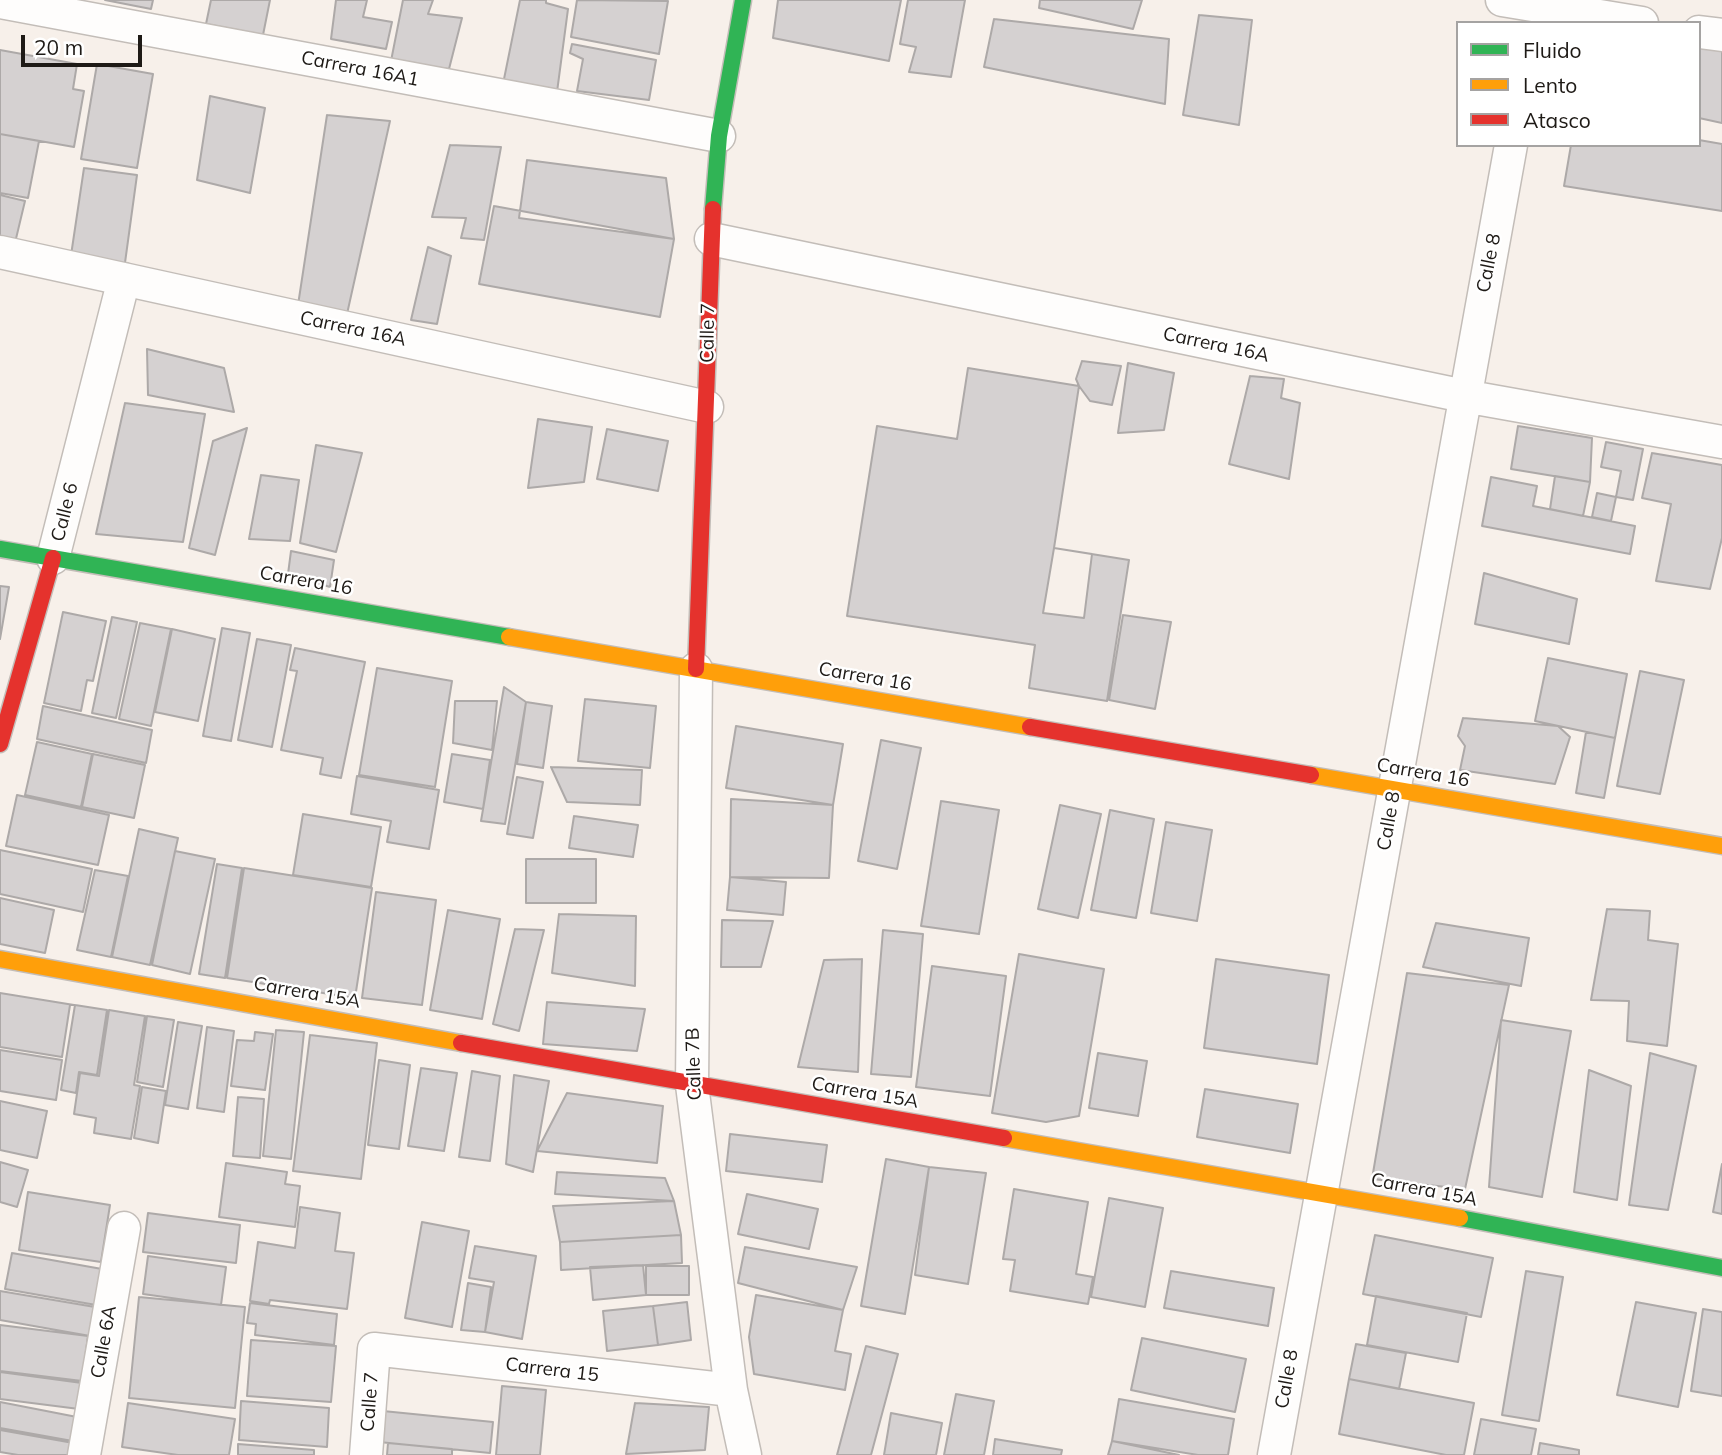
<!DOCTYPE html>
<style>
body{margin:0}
#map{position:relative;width:1722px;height:1455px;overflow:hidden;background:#f7f0ea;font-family:Mulish,sans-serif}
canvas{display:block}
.legend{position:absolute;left:1456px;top:21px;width:245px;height:126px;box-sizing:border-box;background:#fff;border:2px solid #a5a3a2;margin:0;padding:9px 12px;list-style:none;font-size:21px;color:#1e1a16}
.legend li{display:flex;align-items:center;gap:14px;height:35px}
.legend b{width:35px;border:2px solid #a5a3a2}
.scale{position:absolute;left:21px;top:35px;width:121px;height:32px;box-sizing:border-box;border:4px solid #1e1a16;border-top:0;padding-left:9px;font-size:21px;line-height:24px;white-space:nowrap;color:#1e1a16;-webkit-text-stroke:5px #fff;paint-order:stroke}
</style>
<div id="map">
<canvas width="1722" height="1455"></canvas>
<ul class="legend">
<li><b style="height:9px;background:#30b455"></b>Fluido</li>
<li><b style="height:9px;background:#ff9f0a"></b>Lento</li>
<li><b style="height:9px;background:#e5322d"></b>Atasco</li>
</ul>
<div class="scale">20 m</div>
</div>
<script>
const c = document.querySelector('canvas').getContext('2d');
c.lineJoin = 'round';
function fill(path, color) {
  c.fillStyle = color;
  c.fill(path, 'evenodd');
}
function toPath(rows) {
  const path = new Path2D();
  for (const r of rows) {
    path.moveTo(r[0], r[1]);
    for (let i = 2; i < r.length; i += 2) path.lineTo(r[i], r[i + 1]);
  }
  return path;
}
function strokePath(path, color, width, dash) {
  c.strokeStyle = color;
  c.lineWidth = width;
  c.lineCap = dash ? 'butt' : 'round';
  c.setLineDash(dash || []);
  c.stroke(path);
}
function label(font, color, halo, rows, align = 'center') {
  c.font = font + ' Mulish,sans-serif';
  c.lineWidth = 5;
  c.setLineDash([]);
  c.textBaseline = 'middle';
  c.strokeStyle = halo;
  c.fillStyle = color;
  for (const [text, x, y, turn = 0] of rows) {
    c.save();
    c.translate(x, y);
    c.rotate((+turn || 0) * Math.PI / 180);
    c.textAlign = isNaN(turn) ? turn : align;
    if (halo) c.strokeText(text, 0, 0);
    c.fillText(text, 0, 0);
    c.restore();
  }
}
const building = toPath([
 [105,0,153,0,151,9,105,0],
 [211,0,270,0,263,35,206,24,211,0],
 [336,0,367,0,363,17,392,22,386,49,331,39,336,0],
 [403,0,433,0,428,14,462,18,449,69,391,61,403,0],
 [520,0,546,0,546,3,568,9,557,92,503,84,520,0],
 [577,0,668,1,659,54,571,37,577,0],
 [778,0,901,0,889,61,773,38,778,0],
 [908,0,965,0,951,77,909,72,916,47,900,44,908,0],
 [1040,0,1142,0,1133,29,1039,8,1040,0],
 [1199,15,1252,20,1239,125,1183,115,1199,15],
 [994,19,1169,39,1165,104,984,67,994,19],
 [572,44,656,60,649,100,577,91,583,59,570,53,572,44],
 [1699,46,1722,51,1722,123,1699,118,1699,46],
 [0,50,77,64,73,89,84,91,74,147,0,134,0,50],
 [97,64,153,74,137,168,81,159,97,64],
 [210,96,265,108,250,193,197,180,210,96],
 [327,115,390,121,347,314,298,305,327,115],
 [0,134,39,141,28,198,0,193,0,134],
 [1699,140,1722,144,1722,211,1564,186,1571,145,1699,145,1699,140],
 [450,145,501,147,484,240,461,238,466,218,432,217,450,145],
 [527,160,666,178,674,239,519,218,527,160],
 [84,168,137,175,124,270,70,262,84,168],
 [0,195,25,201,14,247,0,243,0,195],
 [494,206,674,239,660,317,479,284,494,206],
 [428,247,451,256,437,324,411,320,428,247],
 [147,349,224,368,234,412,148,395,147,349],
 [1082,361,1121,366,1112,405,1090,401,1079,386,1076,379,1082,361],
 [1128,363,1174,373,1164,430,1118,433,1128,363],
 [968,368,1079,386,1054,548,1129,560,1107,701,1029,688,1035,645,847,616,877,426,957,439,968,368],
 [1250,376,1284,379,1281,398,1300,403,1289,479,1229,464,1250,376],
 [125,403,205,414,183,542,96,534,125,403],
 [538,419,592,427,584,482,528,488,538,419],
 [1518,426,1592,438,1590,482,1511,469,1518,426],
 [247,428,215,555,189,548,213,441,247,428],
 [607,429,668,441,658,491,597,479,607,429],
 [1606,442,1643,449,1633,500,1616,497,1621,471,1601,467,1606,442],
 [316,445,362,453,336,552,300,543,316,445],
 [1652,453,1722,465,1722,538,1710,589,1656,581,1671,504,1642,498,1652,453],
 [261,475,299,480,290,541,249,539,261,475],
 [1555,476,1590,482,1583,516,1550,509,1555,476],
 [1491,477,1537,486,1533,506,1635,526,1630,554,1482,526,1491,477],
 [1597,493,1616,497,1611,521,1592,517,1597,493],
 [1054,548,1092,554,1084,618,1043,613,1054,548],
 [291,551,334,560,330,587,288,574,291,551],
 [1484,573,1577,599,1569,644,1475,624,1484,573],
 [0,586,9,587,0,639,0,586],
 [63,612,106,621,93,681,87,680,81,711,44,703,63,612],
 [1123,615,1171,622,1155,709,1109,700,1123,615],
 [112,617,137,622,116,718,92,713,112,617],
 [140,623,171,629,151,726,119,719,140,623],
 [222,628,250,633,231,741,203,736,222,628],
 [172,629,215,639,198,721,155,712,172,629],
 [257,639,291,645,272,747,238,740,257,639],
 [295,648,365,662,341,778,320,774,323,758,281,750,297,671,290,670,295,648],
 [1548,658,1627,674,1615,738,1535,721,1548,658],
 [377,668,452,681,435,787,359,775,377,668],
 [1640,671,1684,680,1660,794,1617,786,1640,671],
 [504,687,526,702,505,824,481,821,504,687],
 [585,699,656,706,650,768,578,761,585,699],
 [455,701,497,701,492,750,453,743,455,701],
 [526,702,552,706,543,768,517,764,526,702],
 [43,706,152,730,146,763,37,739,43,706],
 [1463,718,1558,726,1570,737,1555,784,1460,770,1465,746,1458,736,1463,718],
 [736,726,843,744,833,805,726,788,736,726],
 [1586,732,1615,738,1604,798,1576,793,1586,732],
 [881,740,921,748,897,869,858,861,881,740],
 [37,742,92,754,81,807,25,795,37,742],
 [93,754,145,765,134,818,82,807,93,754],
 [452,754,490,760,483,809,444,802,452,754],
 [551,767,642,770,640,805,567,802,551,767],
 [357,776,439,790,429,849,387,842,391,821,351,814,357,776],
 [517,777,543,782,533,838,507,834,517,777],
 [17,795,109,815,98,865,6,846,17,795],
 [731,799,833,805,829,878,730,877,731,799],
 [941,801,999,810,979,934,921,926,941,801],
 [1060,805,1101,814,1078,918,1038,909,1060,805],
 [1110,810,1154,819,1136,918,1091,910,1110,810],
 [303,814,381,827,371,887,293,875,303,814],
 [574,816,638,825,633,857,569,848,574,816],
 [1166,822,1212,830,1197,921,1151,913,1166,822],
 [139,829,178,838,150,965,112,957,139,829],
 [0,850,92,869,83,912,0,894,0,850],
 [175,851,215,859,190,974,152,965,175,851],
 [526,859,596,859,596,903,526,903,526,859],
 [217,864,242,868,225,978,199,974,217,864],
 [244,868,372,888,355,998,227,978,244,868],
 [95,870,128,876,111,957,77,950,95,870],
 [730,877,786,882,783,915,727,910,730,877],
 [376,892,436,900,422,1005,362,998,376,892],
 [0,898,54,910,45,953,0,944,0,898],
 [1607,909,1650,911,1648,940,1678,944,1667,1046,1627,1041,1629,1001,1591,1000,1607,909],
 [448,910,500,919,482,1019,430,1010,448,910],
 [559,914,636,916,635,986,552,973,559,914],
 [722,920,773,921,761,967,721,967,722,920],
 [1436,923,1529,938,1521,986,1423,967,1436,923],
 [515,929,544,930,519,1031,493,1024,515,929],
 [883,930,923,934,911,1077,871,1074,883,930],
 [1019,954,1104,969,1079,1116,1046,1122,992,1113,1019,954],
 [862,959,858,1072,798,1067,824,960,862,959],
 [1216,959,1329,975,1317,1064,1204,1048,1216,959],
 [932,966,1006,976,990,1096,916,1087,932,966],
 [1407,973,1509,985,1465,1189,1372,1179,1407,973],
 [0,993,74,1005,70,1005,62,1057,0,1047,0,993],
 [547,1002,645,1009,637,1051,543,1044,547,1002],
 [75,1005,107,1010,97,1075,79,1072,76,1093,61,1090,75,1005],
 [109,1010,145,1016,134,1085,140,1086,131,1139,94,1133,96,1118,74,1114,80,1073,99,1076,109,1010],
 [147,1016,174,1020,163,1087,137,1082,147,1016],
 [1501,1020,1571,1031,1542,1197,1489,1187,1501,1020],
 [178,1022,202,1026,188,1109,165,1105,178,1022],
 [207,1027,234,1031,224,1112,197,1108,207,1027],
 [276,1030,304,1032,291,1159,263,1156,276,1030],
 [255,1032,273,1034,265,1090,231,1086,237,1040,254,1041,255,1032],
 [310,1035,377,1043,361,1179,293,1171,310,1035],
 [0,1050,62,1060,56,1100,0,1091,0,1050],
 [1098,1053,1147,1061,1138,1116,1089,1108,1098,1053],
 [1650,1053,1696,1066,1668,1210,1629,1205,1650,1053],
 [379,1060,410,1065,399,1149,368,1145,379,1060],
 [421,1068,457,1073,444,1151,408,1146,421,1068],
 [1589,1070,1631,1086,1617,1200,1574,1192,1589,1070],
 [472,1071,500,1076,490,1161,459,1157,472,1071],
 [514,1075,549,1081,533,1172,506,1164,514,1075],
 [142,1087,166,1091,158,1143,134,1138,142,1087],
 [1205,1089,1298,1104,1290,1153,1197,1137,1205,1089],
 [567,1093,663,1106,657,1163,537,1151,567,1093],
 [238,1097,264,1099,260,1158,233,1156,238,1097],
 [0,1101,47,1111,37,1158,0,1150,0,1101],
 [730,1134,827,1145,822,1182,726,1171,730,1134],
 [886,1159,929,1167,905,1314,861,1306,886,1159],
 [0,1162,28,1170,17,1207,0,1202,0,1162],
 [226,1163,287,1172,285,1184,300,1186,295,1227,219,1217,226,1163],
 [1722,1164,1722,1214,1713,1212,1722,1164],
 [929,1167,986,1173,968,1284,915,1275,929,1167],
 [557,1172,665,1178,674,1201,555,1194,557,1172],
 [1014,1189,1088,1202,1076,1274,1093,1277,1088,1304,1010,1291,1015,1260,1003,1259,1014,1189],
 [28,1192,110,1205,101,1262,19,1250,28,1192],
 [747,1194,818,1209,809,1249,738,1234,747,1194],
 [1109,1198,1163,1208,1145,1307,1091,1297,1109,1198],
 [674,1201,681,1235,560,1242,553,1206,674,1201],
 [300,1207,340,1213,335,1251,354,1253,347,1309,270,1300,269,1304,250,1301,258,1242,295,1248,300,1207],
 [148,1213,240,1225,236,1263,143,1252,148,1213],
 [422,1222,469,1231,452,1327,405,1318,422,1222],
 [681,1235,682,1263,561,1270,560,1242,681,1235],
 [1375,1235,1493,1258,1481,1317,1363,1294,1375,1235],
 [475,1246,536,1256,522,1339,485,1332,494,1282,469,1278,475,1246],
 [745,1247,857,1267,843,1310,738,1283,745,1247],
 [12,1253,102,1269,96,1305,5,1289,12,1253],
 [148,1256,226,1267,221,1305,143,1294,148,1256],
 [643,1265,646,1295,593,1300,590,1267,643,1265],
 [646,1266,689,1266,689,1295,646,1295,646,1266],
 [1171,1271,1274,1288,1268,1326,1164,1308,1171,1271],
 [1526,1271,1563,1277,1539,1421,1502,1415,1526,1271],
 [468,1283,491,1287,485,1332,461,1330,468,1283],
 [0,1291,95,1307,90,1336,0,1320,0,1291],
 [756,1295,843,1310,835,1351,851,1354,845,1390,754,1374,749,1337,756,1295],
 [1376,1296,1467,1313,1458,1362,1367,1345,1376,1296],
 [139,1297,245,1307,235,1408,129,1398,139,1297],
 [687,1302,691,1340,658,1345,653,1306,687,1302],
 [1636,1302,1696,1313,1678,1407,1617,1395,1636,1302],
 [250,1303,337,1314,334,1345,255,1335,256,1324,247,1323,250,1303],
 [653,1306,658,1345,607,1351,603,1311,653,1306],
 [1703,1309,1722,1312,1722,1396,1691,1391,1703,1309],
 [0,1325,88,1336,82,1381,0,1371,0,1325],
 [1142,1338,1246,1359,1235,1412,1131,1390,1142,1338],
 [251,1340,336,1346,331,1402,247,1396,251,1340],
 [1356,1344,1406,1353,1399,1389,1349,1379,1356,1344],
 [866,1346,898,1354,871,1455,837,1455,866,1346],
 [0,1372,82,1383,79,1409,0,1399,0,1372],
 [1349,1379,1474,1403,1464,1455,1446,1455,1339,1434,1349,1379],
 [502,1386,546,1390,540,1455,496,1455,502,1386],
 [956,1394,994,1401,984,1455,944,1455,956,1394],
 [1119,1399,1234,1419,1228,1455,1198,1455,1112,1441,1119,1399],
 [241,1401,329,1408,327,1447,239,1440,241,1401],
 [0,1402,82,1418,78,1442,0,1428,0,1402],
 [128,1403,235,1419,229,1455,178,1455,122,1447,128,1403],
 [635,1403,709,1407,705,1450,626,1454,635,1403],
 [383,1411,493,1422,490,1453,379,1442,383,1411],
 [891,1413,942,1423,936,1455,884,1455,891,1413],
 [1481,1419,1536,1429,1531,1455,1474,1455,1481,1419],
 [0,1430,79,1444,77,1455,18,1455,0,1452,0,1430],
 [995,1439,1062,1450,1061,1455,993,1455,995,1439],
 [1112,1441,1179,1455,1108,1455,1112,1441],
 [388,1443,452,1449,452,1455,387,1455,388,1443],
 [1540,1443,1579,1450,1579,1455,1538,1455,1540,1443],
 [238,1444,314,1450,314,1455,238,1455,238,1444]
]);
fill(building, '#d5d1d1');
strokePath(building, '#ada9a8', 2);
const street = toPath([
 [1502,0,1642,23],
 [0,2,719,136],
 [1699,32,1722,35],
 [711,239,1464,396,1722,442],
 [0,252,707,407],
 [53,558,124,279],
 [696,669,692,1085,731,1390,745,1455],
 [84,1455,124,1228],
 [366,1455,374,1349,731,1390],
 [1274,1455,1511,145]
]);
const fast = toPath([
 [713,209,719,136,743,0],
 [0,549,509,637],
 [1460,1218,1722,1268]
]);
const slow = toPath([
 [509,637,1030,727],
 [1311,775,1722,846],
 [0,959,461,1043],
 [1004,1138,1460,1218]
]);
const jam = toPath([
 [696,669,713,209],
 [1030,727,1311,775],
 [0,744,53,558],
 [461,1043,1004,1138]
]);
strokePath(street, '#c3bdb8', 35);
strokePath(fast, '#c3bdb8', 19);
strokePath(slow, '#c3bdb8', 19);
strokePath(jam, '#c3bdb8', 19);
strokePath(street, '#fefdfc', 32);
strokePath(fast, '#30b455', 16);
strokePath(slow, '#ff9f0a', 16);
strokePath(jam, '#e5322d', 16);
label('19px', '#1e1a16', '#fff', [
 ["Carrera 16A1",360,69,11],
 ["Calle 8",1489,263,-79],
 ["Carrera 16A",353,329,12],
 ["Calle 7",708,333,-89],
 ["Carrera 16A",1216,345,12],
 ["Calle 6",65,512,-76],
 ["Carrera 16",306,581,10],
 ["Carrera 16",865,677,10],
 ["Carrera 16",1423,773,10],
 ["Calle 8",1389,821,-80],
 ["Carrera 15A",307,993,10],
 ["Calle 7B",694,1064,-92],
 ["Carrera 15A",865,1093,10],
 ["Carrera 15A",1424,1190,11],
 ["Calle 6A",104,1342,-80],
 ["Carrera 15",552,1370,7],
 ["Calle 8",1287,1379,-80],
 ["Calle 7",370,1402,-86]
]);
</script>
